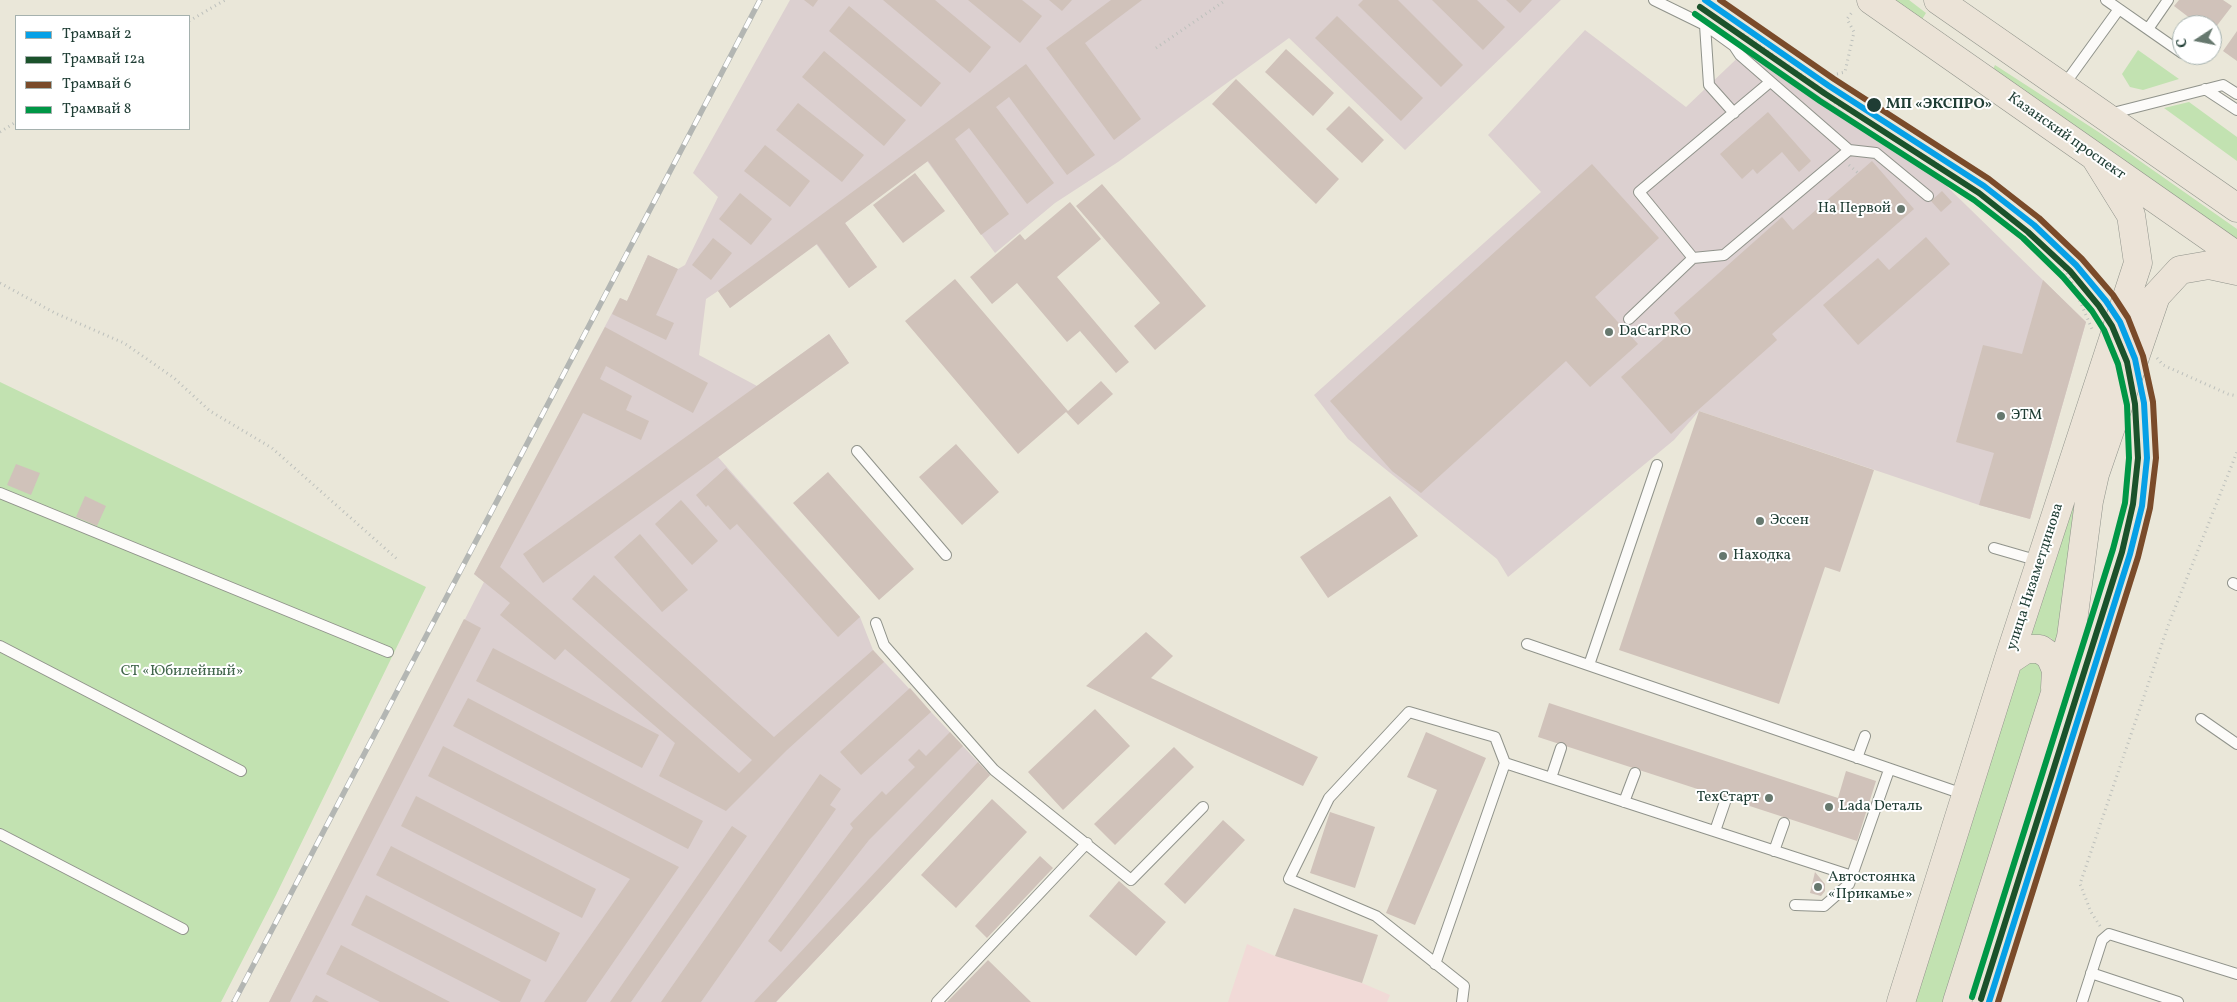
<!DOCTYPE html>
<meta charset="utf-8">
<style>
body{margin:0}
#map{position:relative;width:2237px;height:1002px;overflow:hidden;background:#eae7d9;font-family:Vollkorn,serif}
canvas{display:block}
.legend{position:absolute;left:15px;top:15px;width:175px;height:115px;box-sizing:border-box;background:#fff;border:1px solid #a5b1ae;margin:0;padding:6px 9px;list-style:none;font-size:15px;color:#1f3d34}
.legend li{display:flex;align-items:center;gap:10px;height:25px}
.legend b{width:25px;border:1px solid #a5b1ae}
.north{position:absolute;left:2172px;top:15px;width:50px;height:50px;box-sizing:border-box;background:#fff;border:1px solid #a5b1ae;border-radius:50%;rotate:259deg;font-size:14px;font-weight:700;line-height:20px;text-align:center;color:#1f3d34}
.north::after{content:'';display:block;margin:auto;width:18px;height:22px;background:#66786e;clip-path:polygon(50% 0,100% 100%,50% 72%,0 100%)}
</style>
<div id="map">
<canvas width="2237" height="1002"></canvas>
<ul class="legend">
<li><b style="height:6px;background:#06a0e6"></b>Трамвай 2</li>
<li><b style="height:6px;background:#1b522b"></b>Трамвай 12а</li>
<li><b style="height:6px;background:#7a4b2a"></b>Трамвай 6</li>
<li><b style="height:6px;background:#009746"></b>Трамвай 8</li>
</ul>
<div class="north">С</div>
</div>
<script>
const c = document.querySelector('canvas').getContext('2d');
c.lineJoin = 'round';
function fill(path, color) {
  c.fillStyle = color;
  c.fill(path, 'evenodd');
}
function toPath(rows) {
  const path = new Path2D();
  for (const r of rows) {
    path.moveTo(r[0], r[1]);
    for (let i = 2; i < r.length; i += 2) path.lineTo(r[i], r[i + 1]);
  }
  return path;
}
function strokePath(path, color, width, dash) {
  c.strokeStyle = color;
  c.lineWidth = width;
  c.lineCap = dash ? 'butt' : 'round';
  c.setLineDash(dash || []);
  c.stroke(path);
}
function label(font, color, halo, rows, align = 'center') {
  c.font = font + ' Vollkorn,serif';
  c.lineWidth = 4;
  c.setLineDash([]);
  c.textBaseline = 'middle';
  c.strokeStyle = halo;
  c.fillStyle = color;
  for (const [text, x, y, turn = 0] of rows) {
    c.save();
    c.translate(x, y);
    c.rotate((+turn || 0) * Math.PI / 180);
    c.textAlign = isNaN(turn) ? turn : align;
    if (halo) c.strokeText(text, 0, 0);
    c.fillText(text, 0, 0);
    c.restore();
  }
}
fill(toPath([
 [1247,944,1275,956,1362,983,1390,995,1387,1002,1228,1002]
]), '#f1dad7');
fill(toPath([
 [790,0,1561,0,1405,150,1289,38,1118,162,1055,203,995,253,927,161,845,223,877,267,849,288,816,244,730,308,718,291,706,299,699,355,757,386,829,334,849,363,718,457,860,617,873,650,990,775,776,1002,269,1002,484,582,474,574,620,298,627,301,648,255,678,269,685,265,718,197,693,173],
 [1585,30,1686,107,1748,48,1929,169,2086,322,2030,519,1979,505,1699,411,1674,440,1508,577,1497,559,1348,439,1314,395,1541,192,1488,135]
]), '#dcd0d0');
fill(toPath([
 [1891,0,1909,0,1926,13,1921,21],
 [2138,50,2179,79,2143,90,2130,87,2122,74],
 [1995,65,2100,133,2237,229,2237,240,1993,69],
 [2189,102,2237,137,2237,161,2164,108],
 [2122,343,2057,646,2051,638,2041,635,2026,637],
 [0,382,426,587,276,895,221,1002,0,1002],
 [2032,659,2049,672,1945,1002,1910,1002,2018,663]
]), '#c2e2b1');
fill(toPath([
 [804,0,818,0,813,7],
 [883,0,935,0,991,47,970,73],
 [968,0,1022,0,1042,16,1020,43],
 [1049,0,1072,0,1062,11],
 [1111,0,1142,0,1085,43,1141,119,1114,140,1046,48],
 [1363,0,1398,0,1463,65,1441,87,1358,5],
 [1432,0,1477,0,1505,27,1483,50],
 [1506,0,1532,0,1520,13],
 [2179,0,2223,0,2232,6,2212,32,2212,25,2199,25,2174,6],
 [849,6,941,83,921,107,829,31],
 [1337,16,1423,98,1401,121,1315,38],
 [2237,31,2237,61,2223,51],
 [1286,49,1334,93,1313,116,1265,72],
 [824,51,906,120,884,146,802,77],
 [1026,64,1095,155,1067,175,1009,97,996,107,1054,183,1027,204,969,128,955,139,1009,214,981,235,928,161,845,223,877,267,849,288,817,244,730,308,718,291],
 [1236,79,1339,179,1316,204,1212,104],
 [798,103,864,155,842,182,776,130],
 [1349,106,1384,140,1362,163,1326,129],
 [1768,112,1811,161,1799,172,1782,152,1757,174,1753,169,1742,179,1720,154],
 [765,145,810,181,790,207,744,171],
 [1872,161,1914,209,1772,334,1777,340,1671,434,1621,377,1682,323,1674,313,1782,217,1793,230],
 [1592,164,1659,238,1595,297,1638,344,1590,387,1566,361,1421,493,1392,471,1330,401],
 [915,173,945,211,903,243,873,205],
 [1102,184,1206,306,1155,350,1134,326,1160,303,1076,206],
 [1942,191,1952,202,1941,212,1931,201],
 [740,193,772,219,751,245,719,219],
 [1070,202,1101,239,1057,277,1129,362,1116,373,1080,331,1067,342,1017,283,992,304,970,277,1020,234,1025,240],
 [1926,237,1950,264,1858,345,1823,305,1878,258,1889,270],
 [713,238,732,253,711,280,692,265],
 [648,255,678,269,656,315,674,323,666,340,612,314,620,298,627,301],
 [955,279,1068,411,1101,381,1113,394,1078,425,1066,412,1018,454,905,321],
 [2043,280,2086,322,2030,519,1979,505,1994,453,1956,442,1983,345,2022,354],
 [605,327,708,383,693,413,606,366,600,379,632,396,626,410,649,421,641,440,583,413,500,567,739,773,752,760,572,599,594,575,774,737,873,650,884,662,787,750,726,811,659,776,675,743,565,649,555,660,500,615,510,603,474,574],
 [829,334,849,363,543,583,523,554],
 [1699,411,1874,470,1840,572,1825,567,1779,704,1619,650],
 [956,444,999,492,962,525,919,477],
 [16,464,40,473,31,495,7,485],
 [726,468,860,617,838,637,737,524,730,530,708,505,706,507,696,495],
 [828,472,914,569,879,600,793,503],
 [85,496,106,506,97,526,76,517],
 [1390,496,1418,536,1328,598,1300,557],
 [681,500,718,541,692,565,655,524],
 [640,534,688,590,662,612,614,557],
 [464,619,481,628,290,1002,269,1002],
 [1146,632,1173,656,1151,678,1318,757,1303,786,1086,686],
 [493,648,659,735,642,768,476,681],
 [910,688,931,712,861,775,840,752],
 [468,698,703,821,688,849,453,726],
 [1549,703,1838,798,1846,771,1876,781,1857,841,1538,737],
 [1095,709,1130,746,1063,810,1028,772],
 [950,732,963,746,869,840,781,952,768,941,853,828,850,824,882,791,886,795,915,767,908,760,919,749,926,756],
 [1426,732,1486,758,1415,925,1386,913,1437,790,1407,777],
 [443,746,679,867,586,1002,544,1002,630,879,428,776],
 [1174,747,1194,767,1115,845,1094,824],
 [978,762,990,775,776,1002,754,1002],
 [820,774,841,789,830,805,836,809,701,1002,661,1002],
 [416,796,596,889,582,918,401,826],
 [992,799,1027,832,956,908,921,875],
 [1330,812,1375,827,1355,888,1310,873],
 [1223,820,1245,840,1185,904,1164,884],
 [732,826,747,836,631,1002,610,1002],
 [391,846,560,933,546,962,376,875],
 [1040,856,1053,868,987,938,975,926],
 [1815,872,1825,884,1825,891,1821,896,1810,893],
 [1119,881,1166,922,1136,956,1089,916],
 [366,895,531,980,520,1002,501,1002,351,925],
 [1294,908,1378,935,1362,983,1275,956],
 [341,945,450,1002,380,1002,326,974],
 [988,960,1031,1002,947,1002],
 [316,995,329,1002,312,1002]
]), '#d0c2ba');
const lane = toPath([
 [1654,0,1705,25,1734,46,1740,55,1849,150,1876,153,1928,196],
 [2106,0,2182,53],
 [1705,25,1709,85,1734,113],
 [2148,29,2168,0],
 [2064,85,2119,9],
 [2205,89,2237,110],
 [2109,114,2223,85,2237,94],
 [1693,258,1639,192,1770,82],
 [1629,319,1693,258,1724,255,1849,150],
 [857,451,946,555],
 [0,493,388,652],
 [1994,548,2039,561],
 [2233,583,2237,585],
 [876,623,884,645,994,770,1131,880,1203,807],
 [1527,644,1966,795],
 [0,646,241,771],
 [1589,665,1657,465],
 [2201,719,2237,744],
 [1857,758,1865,736],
 [1551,778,1561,748],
 [1624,802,1635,773],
 [1715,831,1725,802],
 [0,834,183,929],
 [1774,851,1784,823],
 [1795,905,1824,906,1849,884,1889,770],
 [1435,964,1505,763,1852,876],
 [2091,973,2178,1002],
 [937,1002,1087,843],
 [1462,1002,1464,986,1376,916,1289,879,1329,798,1409,712,1495,737,1505,763],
 [2082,1002,2102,940,2109,934,2237,974]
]);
const primary = toPath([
 [1871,0,2237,256],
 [1938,0,2237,208],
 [2008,661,2026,649,2040,649,2050,656,2056,670,2055,688],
 [1901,1002,2008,661,2138,263,2131,215,2095,157],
 [1957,1002,2055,693,2071,637,2089,501,2095,474,2156,296,2180,270,2209,265,2237,271]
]);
strokePath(lane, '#90938b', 12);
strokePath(primary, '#90938b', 29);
strokePath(toPath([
 [189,21,225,0],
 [1743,34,1826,92,1832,101,1933,161,2024,228,2060,263,2070,278,2092,329],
 [1156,48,1226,0],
 [1834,78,1837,74,1845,72,1854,32,1847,19,1853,11],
 [1825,91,1829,86],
 [0,132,16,122],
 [1849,165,1858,173],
 [0,283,55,313,124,343,174,378,210,411,272,448,397,559],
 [2157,358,2163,365,2228,394,2237,396],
 [2100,926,2091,912,2080,884,2169,623,2237,452]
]), '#bdc0bc', 3, [1, 4]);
strokePath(lane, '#fcfbf9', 10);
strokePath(primary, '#ebe3d7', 28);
const rail = toPath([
 [234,1002,760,0]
]);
strokePath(rail, '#b3b6b3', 5.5);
strokePath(rail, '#fff', 4, [11]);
strokePath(toPath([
 [1705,0,1829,86,1984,186,2034,225,2076,265,2106,301,2120,322,2135,359,2144,403,2147,458,2142,506,2130,554,1989,1002]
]), '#06a0e6', 6);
strokePath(toPath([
 [1700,7,1824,93,1979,193,2028,232,2070,271,2099,306,2112,326,2127,362,2135,404,2138,458,2133,504,2122,552,1981,999]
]), '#1b522b', 6);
strokePath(toPath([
 [1720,0,1834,79,1989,179,2039,218,2082,259,2113,295,2128,318,2143,356,2153,402,2156,458,2150,508,2138,557,1998,1002]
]), '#7a4b2a', 6);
strokePath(toPath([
 [1695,14,1820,101,1974,200,2023,238,2063,277,2092,311,2104,330,2118,364,2127,405,2129,458,2125,503,2113,549,1972,997]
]), '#009746', 6);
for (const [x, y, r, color] of [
 [1874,105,8,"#1f3d34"],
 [1901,209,5,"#66786e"],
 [1609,332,5,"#66786e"],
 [2001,416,5,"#66786e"],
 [1760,521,5,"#66786e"],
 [1723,556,5,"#66786e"],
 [1769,798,5,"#66786e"],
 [1829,807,5,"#66786e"],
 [1818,887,5,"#66786e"]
]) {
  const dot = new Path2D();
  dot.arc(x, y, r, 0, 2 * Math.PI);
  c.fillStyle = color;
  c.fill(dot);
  strokePath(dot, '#fff', 2);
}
label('bold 15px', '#1f3d34', '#fff', [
 ["МП «ЭКСПРО»",1886,105]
], 'left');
label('15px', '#1f3d34', '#fff', [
 ["Казанский проспект",2066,137,35],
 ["улица Низаметдинова",2036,577,-72]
]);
label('15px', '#1f3d34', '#fff', [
 ["На Первой",1891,209,"right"],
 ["DaCarPRO",1619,332],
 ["ЭТМ",2011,416],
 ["Эссен",1770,521],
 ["Находка",1733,556],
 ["ТехСтарт",1759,798,"right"],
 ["Lada Dеталь",1839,807],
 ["Автостоянка",1828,878],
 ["«Прикамье»",1828,895]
], 'left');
label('15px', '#40654b', '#fff', [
 ["СТ «Юбилейный»",182,672]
]);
</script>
